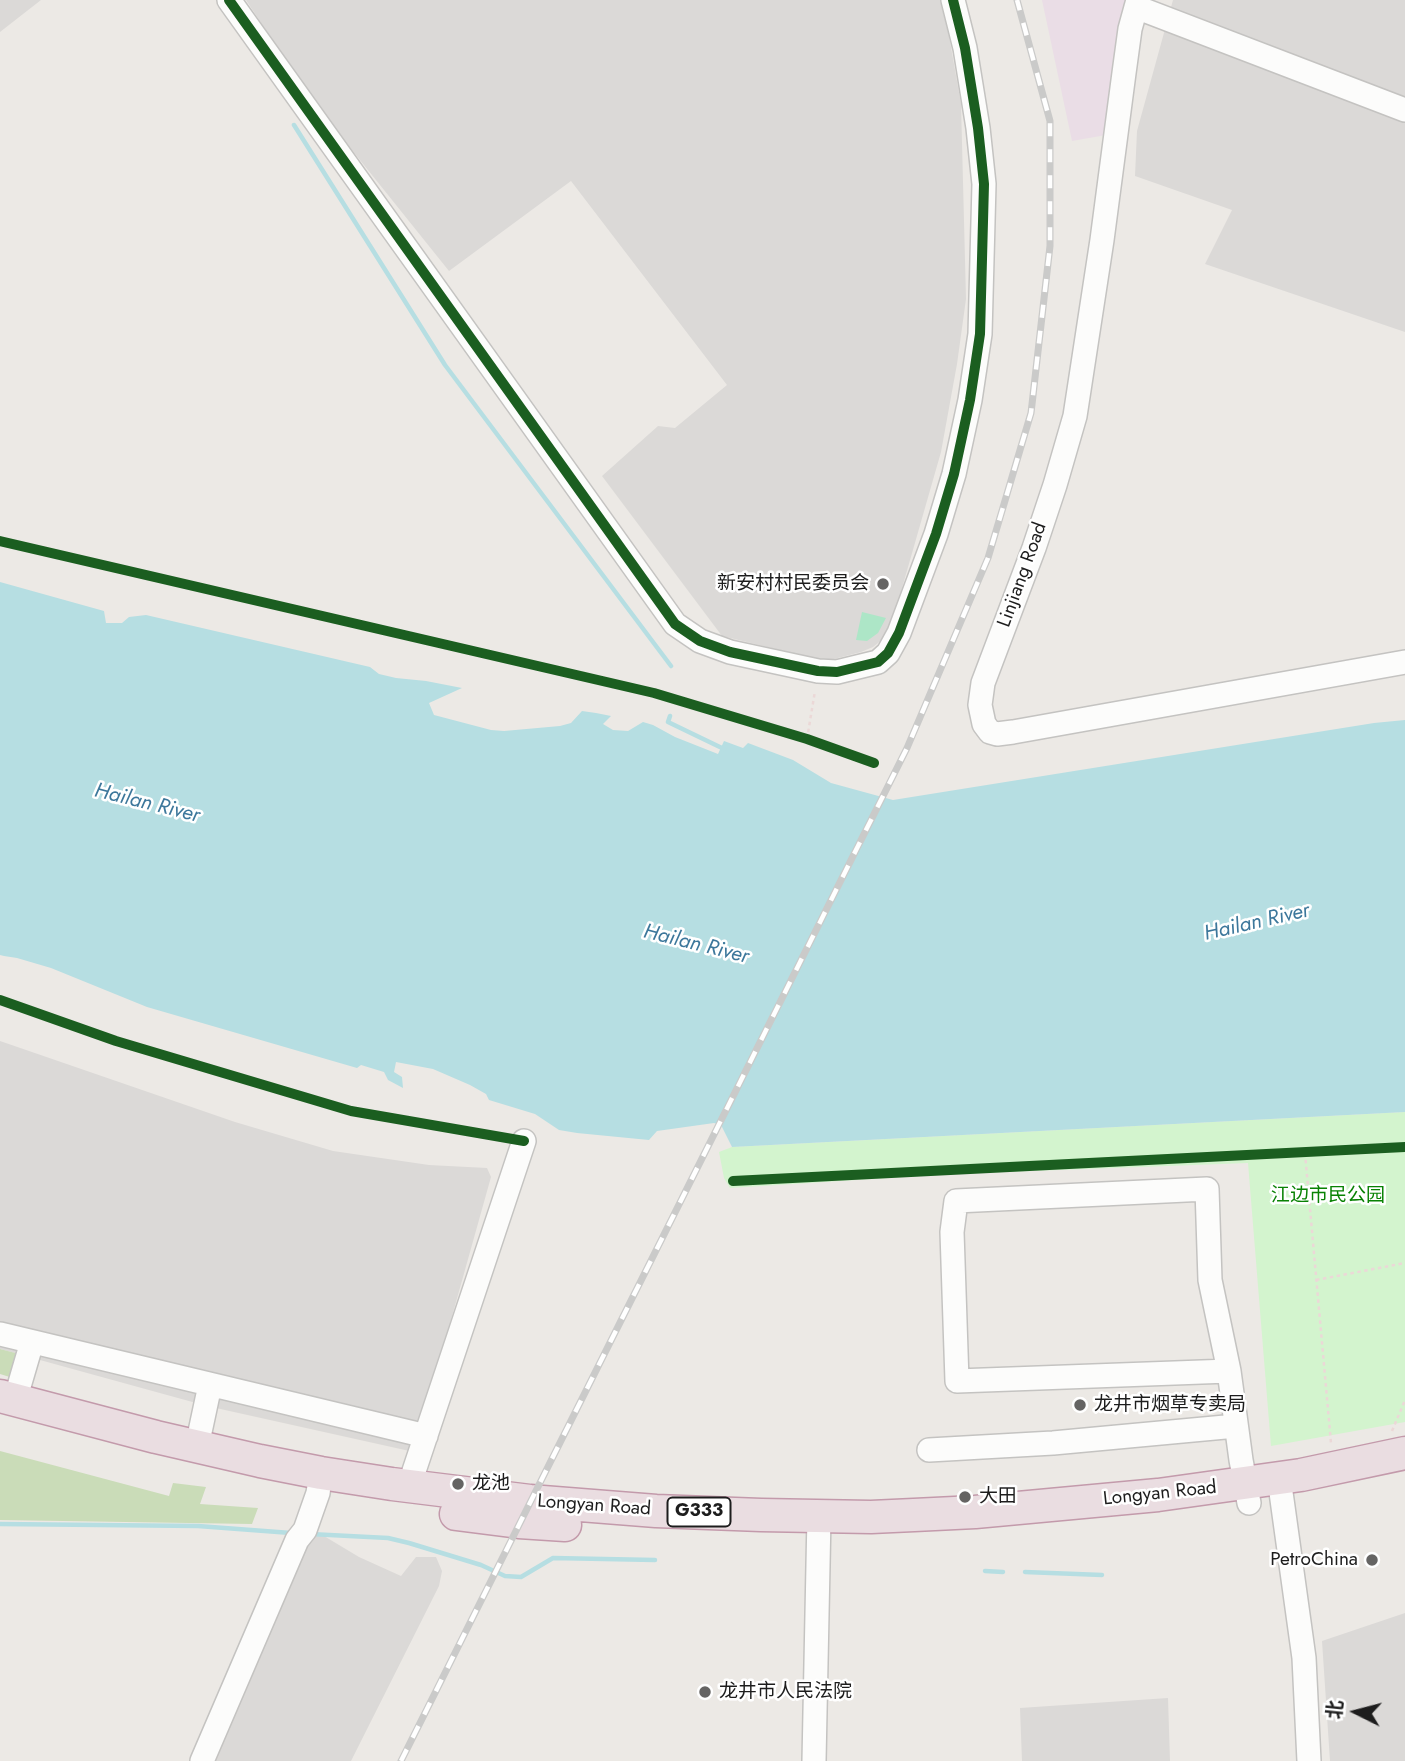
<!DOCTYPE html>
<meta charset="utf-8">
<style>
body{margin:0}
#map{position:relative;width:1405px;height:1761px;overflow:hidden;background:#ece9e5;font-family:Jost,"Noto Sans SC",sans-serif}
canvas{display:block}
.north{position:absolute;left:1321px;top:1677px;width:70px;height:70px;-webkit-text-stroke:5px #fff;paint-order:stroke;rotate:276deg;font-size:19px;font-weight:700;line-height:28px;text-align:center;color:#1d1d1d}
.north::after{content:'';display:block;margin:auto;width:24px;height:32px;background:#1d1d1d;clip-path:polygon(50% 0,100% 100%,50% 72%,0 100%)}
</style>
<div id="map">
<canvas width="1405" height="1761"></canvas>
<div class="north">北</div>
</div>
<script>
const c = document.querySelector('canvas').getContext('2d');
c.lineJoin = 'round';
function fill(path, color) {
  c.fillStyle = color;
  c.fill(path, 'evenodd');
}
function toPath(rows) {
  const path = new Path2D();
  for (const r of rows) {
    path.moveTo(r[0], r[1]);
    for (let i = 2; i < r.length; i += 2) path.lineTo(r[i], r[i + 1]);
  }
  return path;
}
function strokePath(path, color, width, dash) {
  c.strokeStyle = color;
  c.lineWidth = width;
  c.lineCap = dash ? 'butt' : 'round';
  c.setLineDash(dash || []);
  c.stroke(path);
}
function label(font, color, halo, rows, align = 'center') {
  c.font = font + ' Jost,"Noto Sans SC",sans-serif';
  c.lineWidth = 5;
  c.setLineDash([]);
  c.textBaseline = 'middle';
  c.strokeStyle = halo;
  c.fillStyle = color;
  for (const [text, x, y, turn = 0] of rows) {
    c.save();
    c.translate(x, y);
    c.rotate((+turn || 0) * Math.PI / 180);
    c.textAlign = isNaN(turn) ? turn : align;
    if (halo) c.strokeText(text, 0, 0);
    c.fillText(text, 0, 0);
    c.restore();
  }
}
fill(toPath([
 [0,0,41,0,0,32],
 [246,0,940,0,949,36,961,104,966,299,957,364,941,452,894,616,883,639,873,647,861,652,826,661,722,636,602,476,658,426,675,428,727,385,571,181,449,271,311,99],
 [1173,0,1405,0,1405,332,1205,264,1232,210,1135,176,1137,131],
 [0,1041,235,1122,333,1151,429,1165,487,1168,491,1177,414,1452,207,1406,0,1349],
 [309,1527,359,1557,401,1576,416,1557,436,1557,442,1571,439,1586,351,1761,193,1761],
 [1405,1613,1405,1761,1330,1761,1322,1641],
 [1168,1698,1170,1761,1022,1761,1020,1708]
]), '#dbd9d7');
fill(toPath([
 [1042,0,1131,0,1106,135,1072,141]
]), '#eadde6');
fill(toPath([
 [0,1349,19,1354,13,1378,0,1374],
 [0,1451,169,1496,173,1483,206,1487,200,1504,258,1508,252,1524,0,1520]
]), '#cadcb8');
fill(toPath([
 [1405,1112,1405,1422,1271,1446,1248,1163,952,1174,730,1188,724,1178,719,1152,732,1147]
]), '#d3f4ce');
fill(toPath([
 [862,612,886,618,878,633,867,641,856,640]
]), '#ade6c7');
fill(toPath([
 [0,582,104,611,106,623,122,623,129,617,146,615,370,667,379,674,396,678,426,681,462,688,429,703,434,715,491,730,504,731,560,726,571,723,582,711,596,713,611,716,603,724,613,730,628,731,643,722,653,725,675,737,718,754,724,741,743,748,748,743,793,760,831,783,893,800,1374,723,1405,720,1405,1112,732,1147,721,1125,714,1123,657,1131,649,1140,577,1133,559,1130,535,1114,489,1100,486,1094,470,1085,433,1069,396,1062,394,1072,402,1077,403,1088,388,1080,384,1072,361,1065,357,1068,147,1007,51,968,17,958,4,956,0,955]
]), '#b6dee2');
strokePath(toPath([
 [294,125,445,365,671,666],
 [670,716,668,722,724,749],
 [0,1524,198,1526,291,1533],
 [310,1534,388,1538,409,1543,481,1565,505,1576,521,1577,553,1558,655,1560],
 [985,1571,1003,1572],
 [1025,1572,1102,1575]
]), '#b6dee2', 4.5);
const minor = toPath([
 [229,0,675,624,700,641,730,652,818,671,837,672,878,662,888,653,899,633,936,534,954,474,970,400,980,334,984,184,978,128,965,48,953,0],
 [1138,0,1130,29,1124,73,1102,240,1075,416,1055,485,1034,548,983,683,980,705,984,724,990,732,997,734,1013,732,1405,662],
 [1136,7,1405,110],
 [0,1334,426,1436],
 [1229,1371,957,1381,952,1232,956,1201,1207,1189,1210,1280,1229,1371,1241,1460,1249,1503],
 [15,1400,32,1342],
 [197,1446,210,1385],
 [929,1450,1053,1443,1236,1426],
 [1279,1478,1304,1658,1309,1761],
 [409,1486,524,1141],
 [202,1761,297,1540,305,1530,318,1493,321,1473],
 [814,1761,819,1516]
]);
const highway = toPath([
 [0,1396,156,1437,260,1461,321,1473,392,1484,530,1501,656,1511,761,1515,871,1517,914,1515,975,1512,1158,1495,1301,1475,1405,1453],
 [456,1514,519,1522,565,1525]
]);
strokePath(minor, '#c4c3c1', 26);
strokePath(highway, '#c39aab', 35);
strokePath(toPath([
 [807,739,815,691],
 [1305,1153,1331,1443],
 [1316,1280,1405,1263],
 [1392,1431,1405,1400]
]), '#ebd8d7', 2.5, [3.5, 3.5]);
strokePath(minor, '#fcfcfb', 23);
strokePath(highway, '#eadde1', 32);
const rail = toPath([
 [401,1761,907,748,988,558,1031,413,1050,246,1050,121,1017,0]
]);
strokePath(rail, '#cacac9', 7);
strokePath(rail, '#fff', 4.5, [13]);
strokePath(toPath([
 [229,0,675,624,700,641,730,652,818,671,837,672,878,662,888,653,899,633,936,534,954,474,970,400,980,334,984,184,978,128,965,48,953,0],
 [0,541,654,693,807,739,874,763],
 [0,1000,116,1041,351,1111,524,1141],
 [733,1181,1405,1147]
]), '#1b5e20', 10);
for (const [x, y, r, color] of [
 [883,584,7,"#656463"],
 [1080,1405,7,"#656463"],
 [458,1484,7,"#656463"],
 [965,1497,7,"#656463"],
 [1372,1560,7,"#656463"],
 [705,1692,7,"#656463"]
]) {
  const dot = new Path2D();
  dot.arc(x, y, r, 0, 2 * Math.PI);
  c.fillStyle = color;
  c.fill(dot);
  strokePath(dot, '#fff', 2.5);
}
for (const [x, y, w] of [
 [699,1512,63]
]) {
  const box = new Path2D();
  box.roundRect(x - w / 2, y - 14.5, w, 29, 5);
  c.fillStyle = '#fff';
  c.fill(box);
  strokePath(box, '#1d1d1d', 2);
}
label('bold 18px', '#1d1d1d', null, [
 ["G333",699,1512]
]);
label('19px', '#1d1d1d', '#fff', [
 ["Linjiang Road",1023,575,-70],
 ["Longyan Road",1160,1494,-6],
 ["Longyan Road",594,1506,4]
]);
label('19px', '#1d1d1d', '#fff', [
 ["新安村村民委员会",869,584,"right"],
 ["龙井市烟草专卖局",1094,1405],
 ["龙池",472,1484],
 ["大田",979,1497],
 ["PetroChina",1358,1560,"right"],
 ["龙井市人民法院",719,1692]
], 'left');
label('19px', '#098204', '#fff', [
 ["江边市民公园",1328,1196]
]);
label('italic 21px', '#3c779b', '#fff', [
 ["Hailan River",147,804,14],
 ["Hailan River",1257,923,-13],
 ["Hailan River",696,945,14]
]);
</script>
